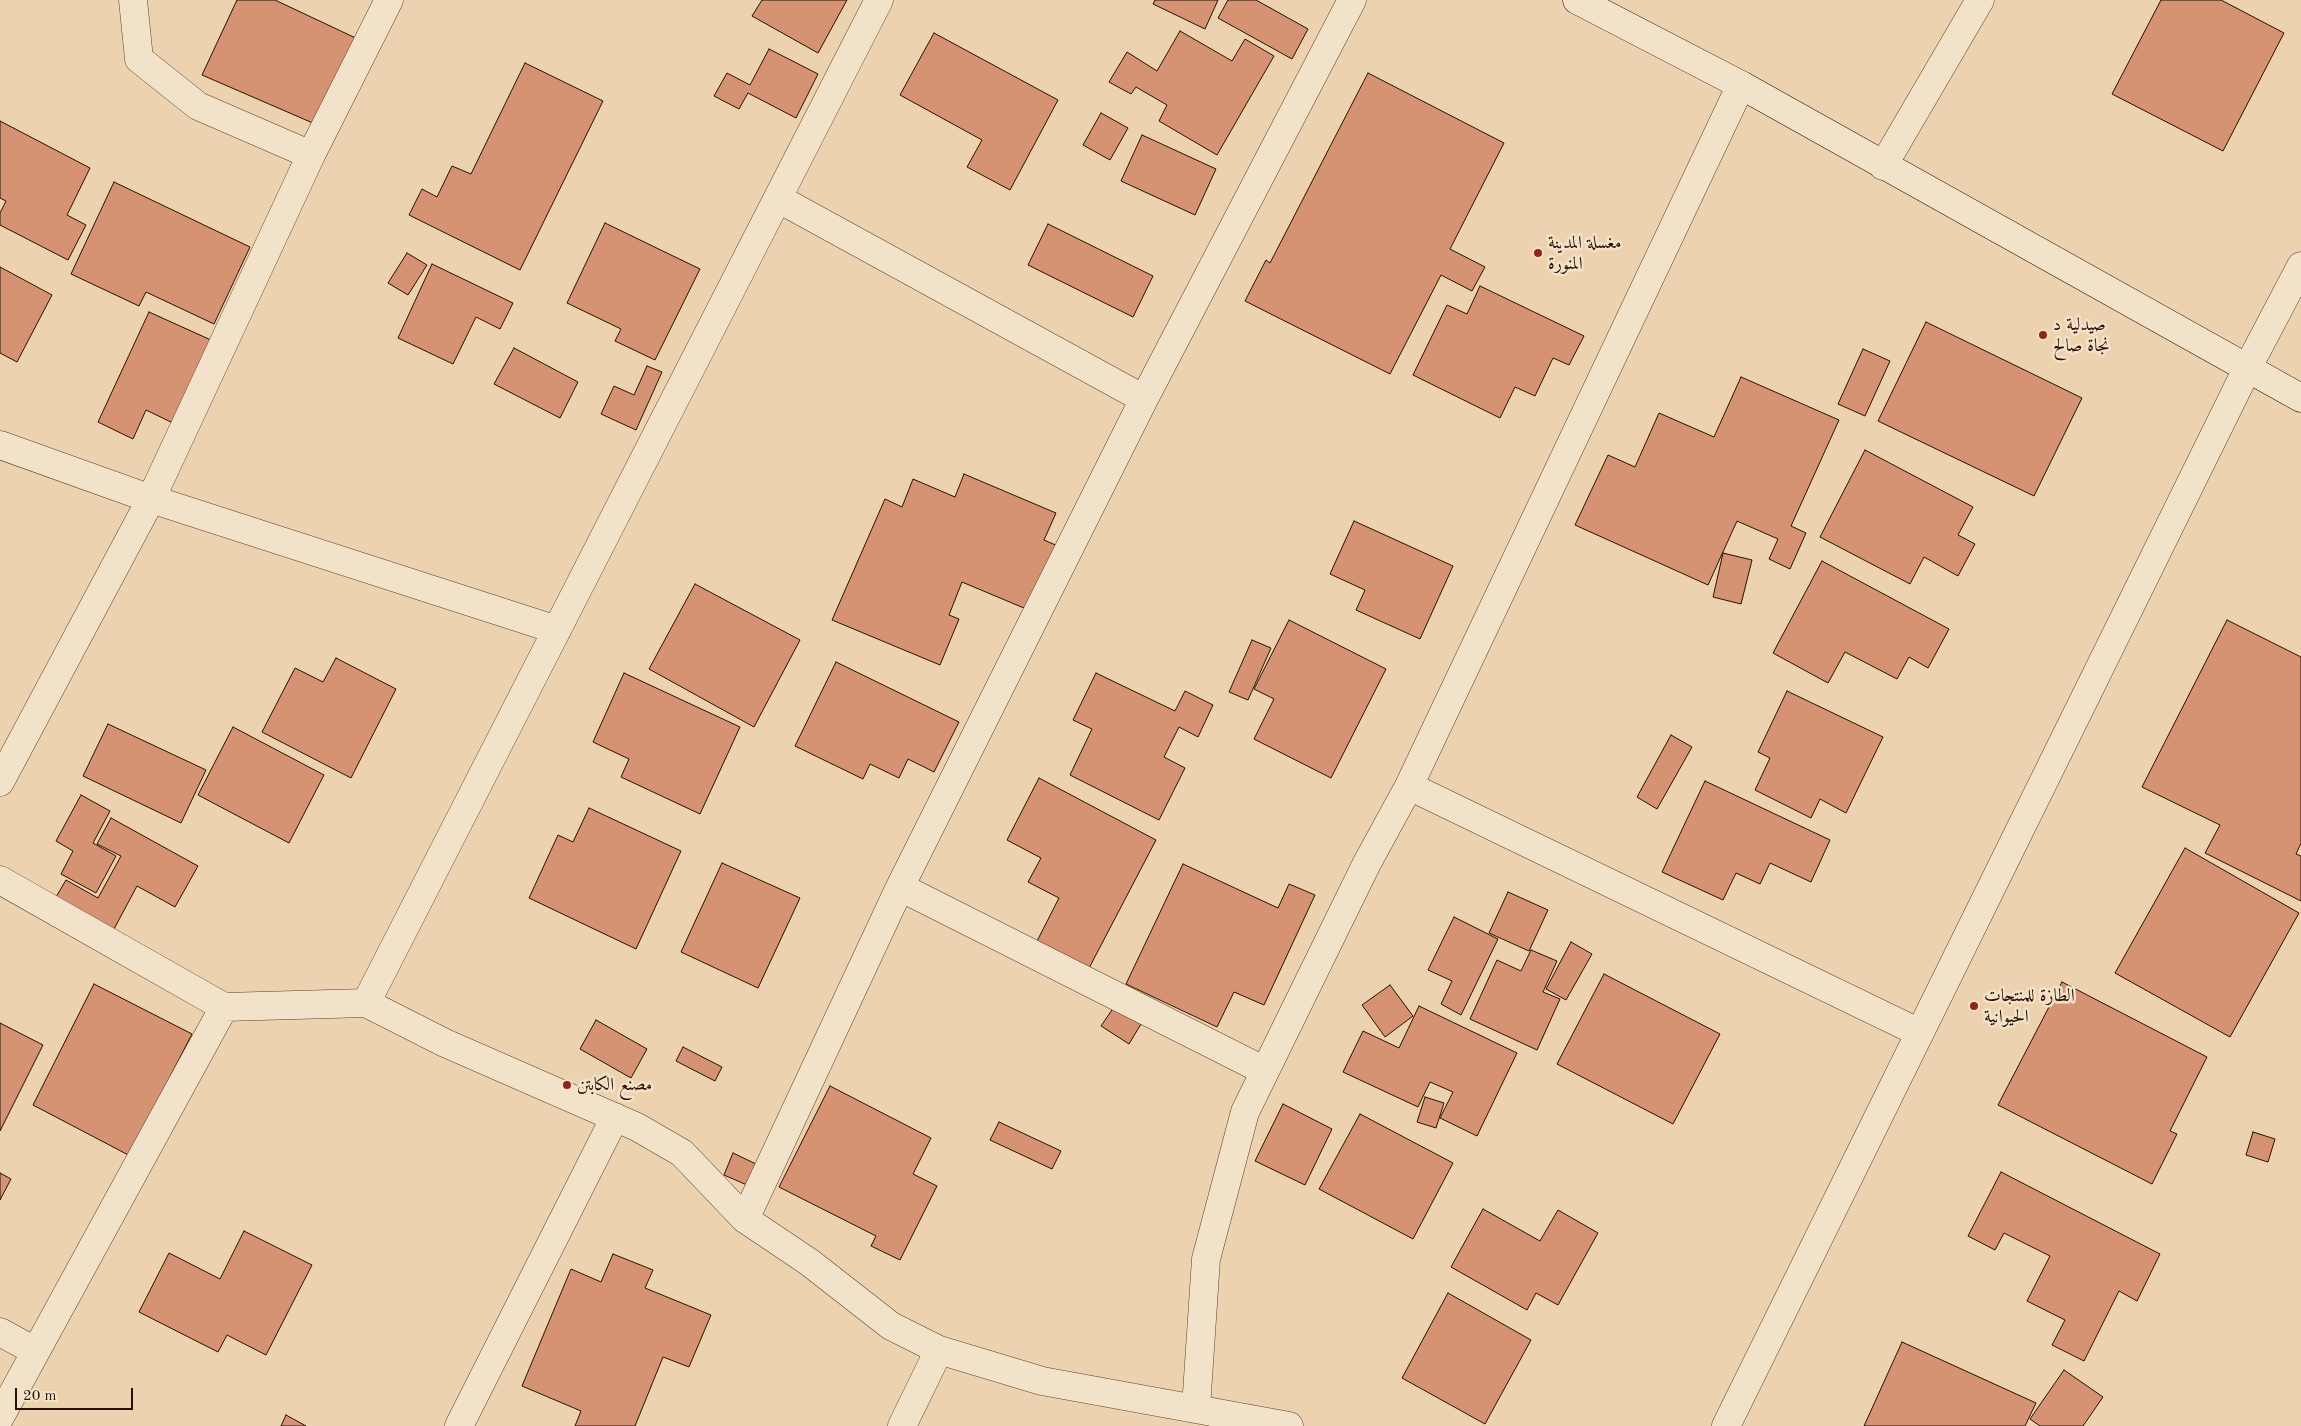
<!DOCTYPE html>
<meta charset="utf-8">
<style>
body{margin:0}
#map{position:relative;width:2301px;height:1426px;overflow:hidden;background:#ecd2ae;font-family:"Old Standard TT",serif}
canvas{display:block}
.scale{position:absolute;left:15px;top:1388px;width:118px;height:22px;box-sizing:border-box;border:2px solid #2b1000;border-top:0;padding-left:6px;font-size:15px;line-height:18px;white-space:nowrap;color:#2b1000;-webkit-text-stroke:4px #f3e2ca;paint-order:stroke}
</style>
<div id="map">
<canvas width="2301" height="1426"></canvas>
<div class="scale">20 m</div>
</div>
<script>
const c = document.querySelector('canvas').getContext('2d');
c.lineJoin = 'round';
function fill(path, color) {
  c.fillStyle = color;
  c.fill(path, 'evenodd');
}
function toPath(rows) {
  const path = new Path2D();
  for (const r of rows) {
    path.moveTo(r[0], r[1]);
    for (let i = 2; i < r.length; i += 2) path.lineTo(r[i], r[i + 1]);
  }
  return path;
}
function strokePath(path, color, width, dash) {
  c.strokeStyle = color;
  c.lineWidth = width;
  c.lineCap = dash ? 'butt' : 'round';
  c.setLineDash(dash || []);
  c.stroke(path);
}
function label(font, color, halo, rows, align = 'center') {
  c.font = font + ' "Old Standard TT",Amiri,serif';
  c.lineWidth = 5;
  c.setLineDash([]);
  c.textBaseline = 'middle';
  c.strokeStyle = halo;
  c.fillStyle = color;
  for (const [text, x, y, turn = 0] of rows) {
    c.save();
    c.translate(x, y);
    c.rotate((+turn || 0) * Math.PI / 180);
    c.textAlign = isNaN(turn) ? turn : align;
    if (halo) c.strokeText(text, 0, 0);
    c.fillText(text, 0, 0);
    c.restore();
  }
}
const building = toPath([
 [237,0,275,0,362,41,322,127,202,75,237,0],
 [762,0,847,0,818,53,752,16,762,0],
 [1155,0,1218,0,1205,29,1153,4,1155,0],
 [1228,0,1256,0,1308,29,1292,59,1218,18,1228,0],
 [2161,0,2221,0,2284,33,2223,151,2112,94,2161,0],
 [1180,31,1232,61,1245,39,1274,56,1217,155,1159,121,1167,105,1136,87,1131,94,1109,82,1127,52,1157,71,1180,31],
 [934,33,1058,100,1010,190,967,167,982,140,900,95,934,33],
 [769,49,818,74,796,118,748,93,739,109,714,96,727,73,750,85,769,49],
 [525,63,603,101,520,270,409,215,422,189,437,197,452,166,471,174,525,63],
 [1368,73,1504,143,1450,249,1485,267,1472,291,1441,275,1390,374,1245,301,1266,260,1270,263,1368,73],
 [1101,113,1128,128,1110,160,1083,145,1101,113],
 [0,121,90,168,67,215,86,225,68,260,0,225,0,213,6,201,0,198,0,121],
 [1142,135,1216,169,1195,215,1121,181,1142,135],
 [114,182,250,247,214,324,146,292,139,306,71,274,114,182],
 [605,223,700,269,655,360,615,341,621,329,567,303,605,223],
 [1048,224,1153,276,1133,317,1028,265,1048,224],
 [407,253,427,265,408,295,388,283,407,253],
 [432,264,513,303,500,329,476,317,453,364,398,338,432,264],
 [0,267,52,295,17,362,0,353,0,267],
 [1480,286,1584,336,1569,365,1553,358,1535,396,1515,387,1500,418,1413,375,1447,305,1467,314,1480,286],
 [149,312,211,340,173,423,146,410,133,439,98,422,149,312],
 [1926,322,2082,398,2034,496,1878,421,1926,322],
 [514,348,578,382,560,418,494,384,514,348],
 [1863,349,1890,361,1865,416,1838,404,1863,349],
 [647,366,662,372,636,430,601,414,614,386,634,395,647,366],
 [1741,377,1839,420,1791,526,1806,533,1790,569,1769,559,1778,539,1737,521,1708,585,1575,525,1608,455,1635,467,1659,413,1714,437,1741,377],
 [1865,450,1973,507,1958,535,1975,544,1958,576,1924,557,1910,584,1820,537,1865,450],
 [964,474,1056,513,1044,540,1058,546,1031,611,962,582,949,615,959,619,940,665,832,620,885,499,902,507,913,479,955,497,964,474],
 [1354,521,1453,566,1420,639,1356,610,1365,590,1330,574,1354,521],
 [1723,553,1752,560,1741,604,1713,597,1723,553],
 [1822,561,1949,629,1928,668,1909,657,1897,679,1845,652,1828,683,1773,653,1822,561],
 [695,584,800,640,754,727,649,669,695,584],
 [1289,620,1386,669,1331,778,1254,739,1274,699,1254,689,1289,620],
 [2227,620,2301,657,2301,843,2296,854,2301,856,2301,901,2205,853,2220,825,2142,787,2227,620],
 [1252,640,1271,648,1248,700,1229,692,1252,640],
 [336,658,396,689,351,778,262,732,295,668,323,682,336,658],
 [836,662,959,722,934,772,908,759,899,778,870,764,863,779,795,746,836,662],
 [624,673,740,727,700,814,621,777,629,759,593,742,624,673],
 [1096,673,1175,711,1185,691,1213,705,1198,737,1179,727,1164,757,1185,768,1159,820,1070,775,1092,729,1073,720,1096,673],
 [1787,691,1883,737,1846,813,1820,799,1811,818,1755,790,1770,758,1758,752,1787,691],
 [108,724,206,770,181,823,83,776,108,724],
 [233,727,324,775,289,843,198,795,233,727],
 [1671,735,1692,747,1657,809,1637,797,1671,735],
 [1039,778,1156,840,1087,972,1035,945,1059,898,1028,882,1041,858,1007,840,1039,778],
 [1705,781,1830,840,1811,882,1770,863,1760,884,1736,873,1723,900,1662,872,1705,781],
 [81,795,110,811,93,843,116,856,96,893,61,874,73,851,56,841,81,795],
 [589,808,681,851,636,949,529,898,558,835,573,842,589,808],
 [111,818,198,866,175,907,137,886,114,929,56,897,66,880,98,898,121,856,97,844,111,818],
 [2185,848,2299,913,2230,1037,2115,973,2185,848],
 [722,863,800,898,758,988,681,952,722,863],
 [1183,864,1278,908,1289,884,1315,895,1264,1005,1234,992,1217,1027,1126,984,1183,864],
 [1508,892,1548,910,1529,951,1489,933,1508,892],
 [1454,917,1498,939,1461,1015,1441,1004,1452,981,1428,970,1454,917],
 [1571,942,1592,954,1566,1000,1546,989,1571,942],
 [1531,950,1557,961,1543,992,1560,999,1537,1050,1470,1019,1497,960,1521,971,1531,950],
 [1604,974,1720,1034,1673,1124,1557,1064,1604,974],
 [2062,982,2207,1057,2170,1131,2177,1134,2152,1184,1998,1105,2062,982],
 [94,984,192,1034,161,1094,136,1159,33,1105,94,984],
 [1390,985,1413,1016,1385,1037,1362,1005,1390,985],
 [1419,1006,1517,1053,1477,1136,1440,1118,1453,1092,1430,1082,1418,1107,1343,1072,1363,1031,1399,1048,1419,1006],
 [1114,1007,1141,1024,1129,1044,1101,1026,1114,1007],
 [596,1020,647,1049,631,1078,580,1049,596,1020],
 [0,1023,43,1045,0,1131,0,1023],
 [683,1047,722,1067,715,1081,676,1061,683,1047],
 [830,1086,931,1138,913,1174,937,1186,900,1260,871,1246,876,1236,779,1187,830,1086],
 [1425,1097,1444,1103,1436,1128,1417,1122,1425,1097],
 [1283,1104,1332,1129,1305,1185,1255,1161,1283,1104],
 [1360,1114,1453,1163,1413,1239,1319,1189,1360,1114],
 [999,1122,1061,1151,1052,1169,990,1140,999,1122],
 [2253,1132,2275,1139,2268,1162,2246,1155,2253,1132],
 [733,1153,756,1164,747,1185,724,1175,733,1153],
 [2001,1172,2160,1254,2137,1301,2119,1291,2084,1361,2052,1345,2065,1320,2027,1301,2050,1256,2004,1233,1995,1250,1968,1236,2001,1172],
 [0,1173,11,1179,0,1200,0,1173],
 [1483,1209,1540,1241,1558,1210,1598,1233,1558,1305,1536,1293,1527,1310,1451,1267,1483,1209],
 [244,1231,312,1265,266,1355,227,1335,218,1352,139,1312,169,1253,220,1279,244,1231],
 [613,1254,653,1270,645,1288,711,1315,689,1367,663,1357,635,1426,575,1426,581,1411,522,1386,571,1269,601,1282,613,1254],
 [1448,1293,1531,1340,1485,1424,1402,1378,1448,1293],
 [1902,1342,2036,1403,2025,1426,1864,1426,1902,1342],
 [2064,1370,2103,1397,2083,1426,2040,1426,2030,1419,2064,1370],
 [286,1415,306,1426,281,1426,286,1415]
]);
fill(building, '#d59374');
strokePath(building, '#2b1000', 1);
const street = toPath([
 [133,0,139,59,198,106,311,155],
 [1883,166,1980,0],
 [779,199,1144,399],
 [0,445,151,499,557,630],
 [0,782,151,499,311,155,389,0],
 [1409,786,1920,1033],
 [0,880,224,1007,366,1003,445,1043,637,1127,682,1153,745,1219,809,1262,891,1326,939,1350,1042,1381,1289,1426],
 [900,887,1265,1071],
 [366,1003,879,0],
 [745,1219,900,887,1144,399,1352,0],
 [0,1332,35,1351],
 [1196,1408,1206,1259,1245,1112,1367,863,1409,786,1741,85],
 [0,1417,224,1007],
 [459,1426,615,1117],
 [902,1426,939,1350],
 [1726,1426,2248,367,2301,266]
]);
const secondary = toPath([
 [1577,0,1741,85,2301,398]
]);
strokePath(street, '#5b402c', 29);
strokePath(secondary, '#2b1000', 29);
strokePath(street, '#f3e2ca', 28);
strokePath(secondary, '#f3e2ca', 28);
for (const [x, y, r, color] of [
 [1538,253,5,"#8f2418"],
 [2043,335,5,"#8f2418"],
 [1974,1006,5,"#8f2418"],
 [567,1085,5,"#8f2418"]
]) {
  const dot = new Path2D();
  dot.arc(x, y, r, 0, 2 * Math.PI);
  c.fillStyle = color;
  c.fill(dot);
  strokePath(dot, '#f3e2ca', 2);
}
label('18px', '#2b1000', '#f3e2ca', [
 ["مغسلة المدينة",1548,243],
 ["المنورة",1548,264],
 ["صيدلية د",2053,325],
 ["نجاة صالح",2053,346],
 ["الطازة للمنتجات",1984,996],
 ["الحيوانية",1984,1017],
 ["مصنع الكابتن",577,1085]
], 'left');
</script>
